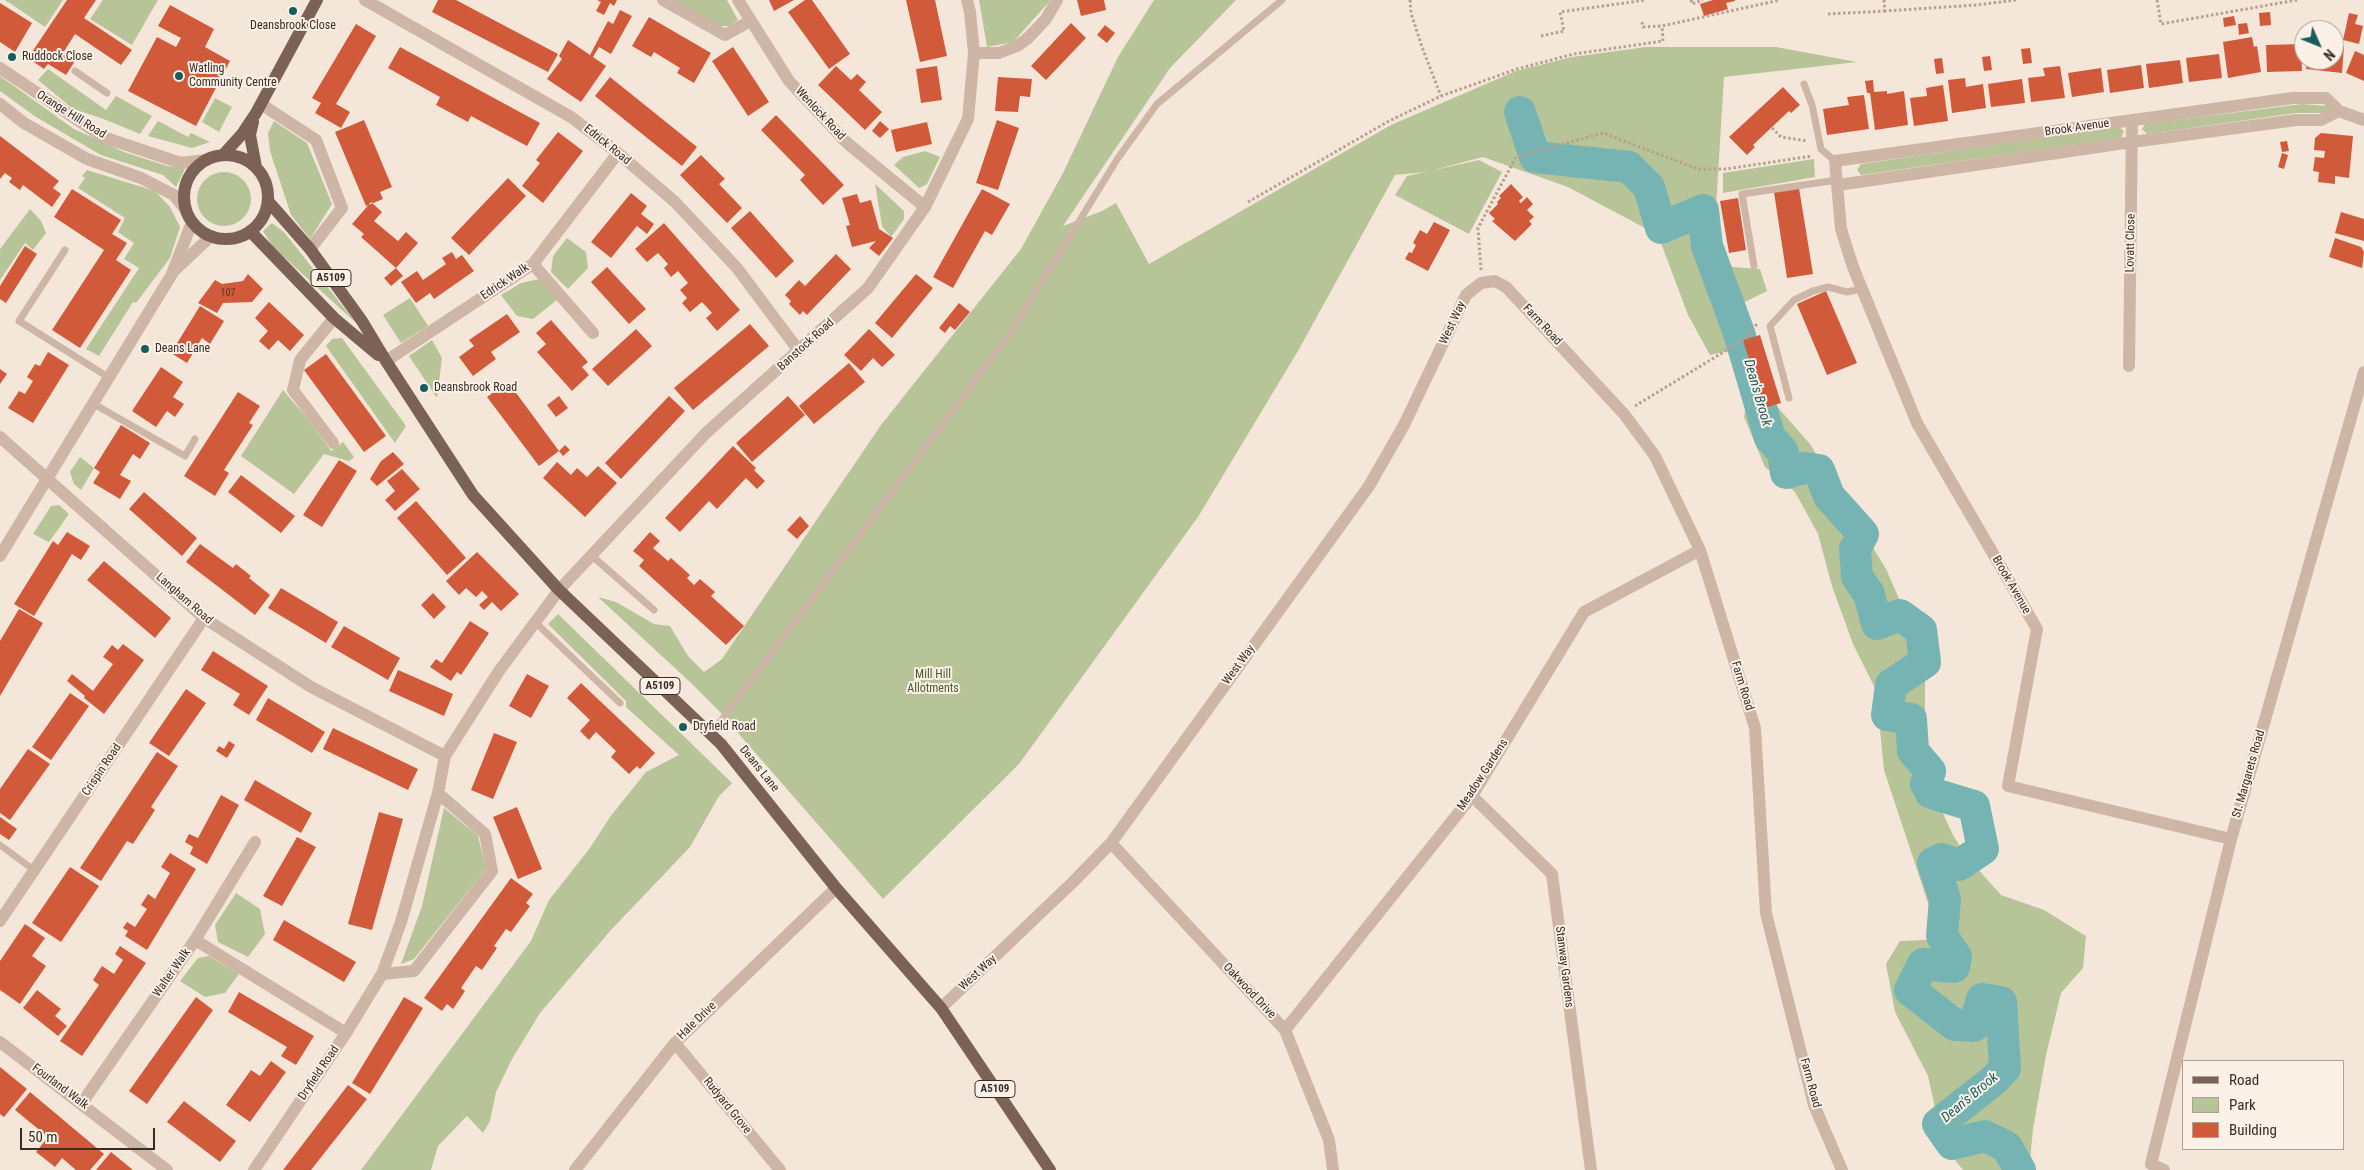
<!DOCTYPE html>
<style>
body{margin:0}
#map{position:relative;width:2364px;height:1170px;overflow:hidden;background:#f4e7da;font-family:"Roboto Condensed",sans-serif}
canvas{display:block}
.legend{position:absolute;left:2182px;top:1060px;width:162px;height:90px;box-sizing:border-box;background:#fbf1e7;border:1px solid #ada29a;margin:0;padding:6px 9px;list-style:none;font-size:15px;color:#382c27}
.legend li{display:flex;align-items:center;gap:10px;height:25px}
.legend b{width:25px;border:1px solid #ada29a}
.north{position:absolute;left:2294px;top:20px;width:50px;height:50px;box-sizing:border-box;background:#fbf1e7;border:1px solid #ada29a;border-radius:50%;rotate:134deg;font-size:14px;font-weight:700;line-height:20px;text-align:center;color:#382c27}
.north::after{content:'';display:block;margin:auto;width:18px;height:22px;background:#185c5e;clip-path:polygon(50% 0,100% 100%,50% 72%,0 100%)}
.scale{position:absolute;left:20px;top:1128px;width:135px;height:22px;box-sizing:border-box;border:2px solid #382c27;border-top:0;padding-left:6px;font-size:15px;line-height:18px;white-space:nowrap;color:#382c27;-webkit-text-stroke:4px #fbf1e7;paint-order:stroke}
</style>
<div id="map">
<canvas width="2364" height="1170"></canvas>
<ul class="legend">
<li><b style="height:6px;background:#7c6156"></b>Road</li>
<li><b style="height:14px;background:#b7c498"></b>Park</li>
<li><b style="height:14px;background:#d15a3b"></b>Building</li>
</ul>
<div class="north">N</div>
<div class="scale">50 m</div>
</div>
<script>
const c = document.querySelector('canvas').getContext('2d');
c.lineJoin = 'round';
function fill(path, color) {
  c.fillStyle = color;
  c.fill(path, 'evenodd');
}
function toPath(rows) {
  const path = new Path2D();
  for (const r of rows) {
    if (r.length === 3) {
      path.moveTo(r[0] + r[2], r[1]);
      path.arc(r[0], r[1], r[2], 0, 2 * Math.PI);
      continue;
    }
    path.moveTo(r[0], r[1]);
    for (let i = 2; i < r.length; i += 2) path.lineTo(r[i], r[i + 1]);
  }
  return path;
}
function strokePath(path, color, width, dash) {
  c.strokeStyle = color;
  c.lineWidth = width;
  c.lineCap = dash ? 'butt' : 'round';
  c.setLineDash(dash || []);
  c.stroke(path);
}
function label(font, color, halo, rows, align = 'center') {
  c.font = font + ' "Roboto Condensed",sans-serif';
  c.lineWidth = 4;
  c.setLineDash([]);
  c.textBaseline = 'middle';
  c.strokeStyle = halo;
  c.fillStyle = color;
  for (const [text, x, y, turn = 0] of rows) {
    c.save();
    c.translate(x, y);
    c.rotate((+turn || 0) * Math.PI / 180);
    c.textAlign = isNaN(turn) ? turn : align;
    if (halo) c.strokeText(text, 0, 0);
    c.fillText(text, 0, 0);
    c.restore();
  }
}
fill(toPath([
 [5,0,63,0,45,27],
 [103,0,158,0,132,45,90,19],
 [672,0,727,0,738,20,729,26,718,26],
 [979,0,1049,0,1049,2,1013,42,987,47],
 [1154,0,1236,0,1170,68,1063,226,1102,211,1116,203,1149,264,1391,125,1516,71,1572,57,1646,47,1776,47,1857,62,1724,77,1714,240,1732,267,1760,269,1767,291,1739,305,1737,349,1710,355,1688,315,1658,235,1568,187,1483,157,1426,172,1395,175,1298,351,1198,517,1019,764,883,899,738,733,739,731,690,682,598,597,616,602,654,624,670,626,688,656,704,672,722,659,881,425,1021,249,1063,173,1118,57],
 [48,69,106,110,116,96,152,116,140,134,101,118,73,109,38,80],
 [0,76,74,129,124,152,167,166,185,169,176,187,163,175,101,155,36,117,0,91],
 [215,98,232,107,219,132,202,122],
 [2302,104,2327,106,2330,109,2327,113,2296,113,2147,134,2142,129,2145,124],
 [158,121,188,137,191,133,210,142,192,148,148,136],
 [274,121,307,143,332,204,310,239,291,215,270,151,268,133],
 [2119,127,2124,131,2121,138,1861,175,1857,170,1861,164],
 [925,151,940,157,927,184,919,188,894,165,903,157],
 [1814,159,1815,177,1723,193,1723,173],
 [1479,160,1502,172,1469,234,1395,195,1407,176],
 [87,170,155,191,170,207,180,227,170,258,136,303,133,302,99,356,86,349,139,268,124,259,134,243,118,232,125,218,78,188,85,178,82,176],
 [224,199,27],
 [875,184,904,211,904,219,891,237,882,226],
 [30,209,41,221,46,233,33,250,25,243,0,280,0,249],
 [272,223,284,232,356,323,273,247,263,231],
 [567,238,586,252,588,268,568,289,551,272,553,256],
 [539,279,557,300,533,319,517,316,501,295,521,283],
 [410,298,428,326,401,343,383,315],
 [342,338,406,426,395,443,326,346,332,339],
 [432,340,442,358,437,398,409,356],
 [1749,385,1774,403,1810,444,1886,569,1925,658,1925,775,1953,835,1966,856,2001,895,2044,910,2086,936,2083,968,2061,993,2046,1055,2033,1129,2029,1170,1963,1170,1943,1145,1928,1076,1895,1012,1886,964,1900,941,1928,940,1930,909,1884,770,1876,690,1853,644,1832,586,1818,534,1795,492,1765,467,1744,417],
 [283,390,306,417,331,451,343,442,354,457,349,461,324,454,294,494,241,456],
 [80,457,94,468,81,490,74,484,70,472],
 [59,505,69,514,49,542,33,534,51,506],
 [558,614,732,783,719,796,690,847,610,931,540,1013,512,1059,496,1092,490,1121,483,1133,467,1116,438,1146,431,1170,361,1170,531,941,549,900,590,848,610,817,646,772,679,755,626,707,626,701,548,624],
 [444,808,478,836,486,869,414,959,401,964,422,906],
 [236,893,260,909,265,934,248,957,218,942,215,925],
 [209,956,239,974,225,993,205,997,180,981,198,958]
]), '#b7c498');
strokePath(toPath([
 [1520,112,1535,157,1629,167,1649,187,1661,228,1703,210,1707,246,1739,333,1770,438,1783,452,1786,473,1804,468,1819,470,1829,496,1863,534,1855,549,1857,577,1869,594,1877,624,1900,615,1921,630,1925,662,1891,685,1887,715,1911,719,1913,751,1930,771,1926,784,1931,793,1974,806,1983,849,1959,865,1941,859,1933,863,1945,899,1942,936,1956,957,1954,967,1923,964,1910,990,1955,1025,1974,1026,1982,999,2001,1002,2005,1068,1994,1080,1938,1124,1952,1144,1985,1136,2007,1147,2020,1170]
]), '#76b4b4', 32);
fill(toPath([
 [67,0,96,0,84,18,132,50,121,65,75,34,63,53,75,61,66,75,48,64,44,69,28,58],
 [438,0,456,0,558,54,548,72,432,12],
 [597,0,617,0,614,6,610,3,604,15,596,11,601,2],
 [769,0,794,0,774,11],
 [805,0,812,0,850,54,829,69,788,12],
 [906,0,935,0,947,56,920,62],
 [1077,0,1104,0,1106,10,1081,16],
 [1713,0,1735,0,1735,1,1726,3,1728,9,1704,16,1700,4],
 [0,3,32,23,15,52,0,42],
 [170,5,214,29,205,47,230,61,196,126,128,91,157,37,176,47,181,38,158,26],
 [620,10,632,16,611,54,599,47,593,57,606,66,581,102,547,79,562,59,559,56,568,40,590,55,608,21,613,24],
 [2270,12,2271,25,2260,26,2259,13],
 [2349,13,2358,15,2355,24,2363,26,2359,44,2343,40],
 [2234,16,2236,25,2224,27,2223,18],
 [649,17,711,53,694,83,677,73,680,68,654,52,651,57,632,46],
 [1071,23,1086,38,1046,80,1031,66],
 [2247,23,2249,33,2239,35,2238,24],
 [356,24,376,36,336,104,350,112,341,128,315,113,321,103,312,98],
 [1105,25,1115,33,1107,43,1097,35],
 [2252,37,2254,47,2257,46,2261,72,2228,78,2223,42],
 [2301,44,2302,71,2267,72,2266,45],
 [2334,45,2344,46,2342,73,2306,69,2307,60,2334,60],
 [400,47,540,123,527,146,471,116,468,122,436,105,440,97,388,68],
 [733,47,769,102,748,116,712,61],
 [2030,48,2032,63,2023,64,2021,49],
 [2355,51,2364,55,2364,81,2346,73],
 [2219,54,2222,78,2189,82,2186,58],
 [1990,56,1992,70,1984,71,1982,57],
 [1942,58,1944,73,1936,74,1934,59],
 [2180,60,2183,83,2149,88,2146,64],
 [2141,65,2144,88,2110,93,2107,70],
 [836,66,851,80,857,74,866,82,859,90,882,112,865,130,818,85],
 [937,66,942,100,921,103,916,69],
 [2060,66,2065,98,2031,102,2028,78,2045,76,2043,68],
 [2101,68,2104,92,2072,97,2068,73],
 [610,77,697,147,682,166,595,96],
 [998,77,1032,79,1030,97,1020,96,1018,112,995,111],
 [1965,78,1966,87,1983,84,1986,108,1952,113,1948,80],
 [2022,79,2025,103,1991,107,1988,84],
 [1873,80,1874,92,1887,91,1887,94,1904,91,1908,125,1875,130,1870,93,1867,93,1865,81],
 [1943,85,1948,121,1914,126,1910,98,1927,96,1926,88],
 [1783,87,1800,105,1791,113,1789,111,1753,145,1755,147,1747,155,1729,137],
 [1864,95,1869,129,1827,135,1823,109,1849,105,1847,97],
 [776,115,844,185,823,205,800,180,805,175,761,130],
 [364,120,392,187,380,192,383,199,366,206,335,132],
 [997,120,1019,128,998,190,976,183],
 [880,121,889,129,880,138,872,131],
 [927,122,932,144,896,152,891,130],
 [558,132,583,151,543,203,522,186,540,163,536,160],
 [2321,133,2353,136,2349,178,2335,176,2335,184,2318,182,2319,172,2313,171,2315,157,2324,158,2325,151,2314,150,2315,138],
 [0,136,59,181,53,188,61,194,52,207,23,185,20,190,9,182,12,178,5,173,0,179],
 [2287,141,2289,151,2282,152,2280,142],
 [2282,153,2288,155,2284,169,2278,167],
 [701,155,725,179,719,184,742,208,727,223,680,175],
 [508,178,526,196,469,255,451,238],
 [1511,184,1523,197,1519,201,1521,203,1527,197,1533,204,1527,210,1534,217,1529,221,1532,224,1515,241,1492,221,1495,219,1489,213,1498,204,1497,202,1501,198,1499,196],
 [1799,188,1813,274,1787,278,1774,192],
 [72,189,121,220,112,234,127,243,116,260,131,270,80,348,52,330,104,250,54,217],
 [982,189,1010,204,992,235,985,231,953,288,933,277],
 [631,193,647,206,641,214,654,224,647,234,637,226,611,258,591,242],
 [857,194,860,203,871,200,879,229,893,238,879,256,869,248,876,241,852,247,846,226,850,225,842,198],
 [1738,198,1746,250,1729,253,1720,201],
 [371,202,382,212,374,221,398,241,406,232,418,243,396,268,403,276,391,286,384,278,396,268,361,237,364,234,352,224],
 [750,211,794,261,776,278,731,228],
 [2341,212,2364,219,2364,241,2335,233],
 [1434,222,1450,230,1428,271,1405,259,1409,252,1412,253,1416,245,1413,243,1420,230,1427,234],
 [664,223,740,310,717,331,706,318,712,313,702,302,690,312,682,303,687,298,680,290,688,283,678,271,671,277,664,268,668,264,658,253,647,262,635,249],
 [2335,238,2361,247,2364,252,2362,268,2329,257],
 [25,246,37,254,6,303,0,299,0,286],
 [452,252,456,259,462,255,474,271,434,299,430,293,416,303,401,282,417,271,423,280,446,264,442,258],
 [836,254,851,269,807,315,803,311,800,315,789,304,791,301,785,295,799,280,805,286],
 [607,267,646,309,629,324,591,282],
 [248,274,263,289,252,302,223,303,217,313,198,303,215,280,222,284,243,281],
 [916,274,933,288,892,338,875,323],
 [1826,291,1857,363,1827,375,1797,304],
 [269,302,304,335,290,351,278,340,269,350,259,341,268,331,255,318],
 [959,303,970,312,955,330,950,326,945,333,939,328],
 [200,306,224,321,210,344,202,338,187,363,171,353],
 [507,314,520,332,491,352,496,359,473,376,459,357,474,346,469,340],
 [551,320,588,362,582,367,589,375,572,391,537,352,546,344,536,333],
 [750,324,769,346,693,410,674,388],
 [636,329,652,346,608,386,592,369],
 [869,329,895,355,882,367,873,358,861,371,844,355],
 [1760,335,1781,403,1764,408,1743,340],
 [48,352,69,365,33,423,8,408,19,391,25,394,33,381,27,377,35,364,40,366],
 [326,354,386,436,364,452,304,370],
 [849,363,865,382,814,424,799,406],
 [161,367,183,382,173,397,184,404,175,417,167,411,156,427,132,411],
 [0,369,7,374,0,384],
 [508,382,559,451,539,466,487,397],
 [238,392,260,406,249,423,253,425,224,470,229,473,215,496,184,476],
 [559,396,568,408,556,417,547,405],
 [669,396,685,411,621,479,605,463],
 [788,396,805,415,752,462,736,443],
 [121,425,150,443,140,459,133,454,120,475,131,481,120,499,93,483,100,472,94,468],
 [565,445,570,450,563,456,559,451],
 [733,446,756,468,754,470,765,481,757,489,746,478,717,509,709,501,680,532,665,518],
 [393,452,404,464,377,486,370,479,381,461],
 [339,460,357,471,322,527,303,515],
 [557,462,571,475,577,468,587,477,598,466,617,483,585,517,543,478],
 [402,469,420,489,395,511,385,500,395,491,387,481],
 [241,475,295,516,281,533,228,492],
 [144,492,197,538,182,556,129,509],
 [416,501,466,558,447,575,397,518],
 [800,516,809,526,797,539,787,530],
 [67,532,90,546,81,560,72,554,34,616,14,604,53,541,58,545],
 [650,532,660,541,653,548,668,561,671,558,690,575,687,578,694,585,700,579,715,592,711,596,744,626,726,645,639,566,644,560,633,551],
 [200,544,233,568,236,564,251,576,249,578,270,595,255,615,186,562],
 [477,552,519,594,501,611,492,602,484,610,479,605,488,597,482,591,476,597,466,588,459,595,446,581],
 [104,561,171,618,155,638,87,580],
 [281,588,338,622,326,643,268,608],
 [433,593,446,607,434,619,421,605],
 [19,609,43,623,0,696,0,641],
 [470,621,489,633,461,675,457,672,451,681,430,667,436,659,442,663],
 [344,626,400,658,388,680,331,647],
 [123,644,144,660,104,714,84,698,85,696,67,681,72,674,93,691,113,664,103,657,112,645,118,650],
 [213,651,268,686,249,715,233,705,240,694,201,670],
 [398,670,453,694,444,716,389,691],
 [527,674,549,686,531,718,509,706],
 [581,683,655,753,640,769,637,766,629,774,611,757,616,751,596,732,589,740,580,731,590,720,567,698],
 [186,689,206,703,169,756,149,743],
 [70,693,89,706,51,760,32,747],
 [268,698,325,732,312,753,256,720],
 [333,728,418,769,408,790,323,749],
 [494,733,517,742,493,799,471,790],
 [229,741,235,745,227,758,216,751,219,746,224,749],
 [28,749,50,764,10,820,0,813,0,789],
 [157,752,178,766,151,807,155,810,133,844,127,841,101,881,80,868],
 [255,780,312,813,301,833,244,800],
 [221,795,239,805,207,864,190,854,193,847,185,842,189,834,198,838],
 [517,807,542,869,518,879,493,817],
 [379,812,403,819,372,930,348,924],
 [0,817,17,829,9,840,0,834],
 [297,837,316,847,282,906,263,896],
 [170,853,196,869,147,950,125,936,128,931,123,928,127,922,135,927,147,909,141,905,148,894,155,899,170,873,161,867],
 [70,867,99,886,61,942,32,923],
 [511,878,533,894,526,903,530,906,511,932,506,929,494,946,497,948,482,970,476,966,461,988,465,991,453,1009,447,1004,442,1011,424,998],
 [284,920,356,962,344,982,273,940],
 [25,924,45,938,32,956,46,966,20,1004,0,990,0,961],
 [120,946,146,963,82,1056,60,1041,99,985,93,980,102,966,114,974,123,960,115,954],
 [37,990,61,1009,55,1016,67,1026,58,1036,23,1008],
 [239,992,314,1036,296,1065,281,1056,287,1047,228,1012],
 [196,997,213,1010,147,1104,129,1091],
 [404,997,423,1008,370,1094,352,1083],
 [271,1061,286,1072,250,1122,226,1105,251,1070,260,1076],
 [0,1067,27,1089,4,1117,0,1114],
 [348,1085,367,1099,311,1170,283,1170],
 [30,1092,104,1154,90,1170,76,1170,62,1158,55,1167,36,1152,48,1137,15,1110],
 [184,1101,236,1141,220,1162,167,1122],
 [111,1152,133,1170,96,1170]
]), '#d15a3b');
strokePath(toPath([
 [1410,0,1411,13,1422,47,1441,96],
 [1691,0,1692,4,1703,0],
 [1884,0,1885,11,1976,5,2016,0],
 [2157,0,2161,24,2297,0],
 [1828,14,1885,11],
 [1642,22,1643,27,1662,26,1780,0],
 [1541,36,1564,31,1560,12,1646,0],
 [1772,128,1781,137,1808,141],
 [1248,202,1389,121,1441,96,1517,69,1574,54,1663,41,1662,26],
 [1481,270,1478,228,1516,157,1603,133,1698,169,1726,169,1812,156],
 [1635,406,1740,342,1758,323]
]), '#b99f8f', 3, [2.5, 2.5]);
strokePath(toPath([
 [75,71,107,93],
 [1804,84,1812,105,1821,149,1835,161],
 [65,250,19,321,108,377],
 [1754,266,1742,194,1837,180],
 [1789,398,1770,326,1794,300,1813,291,1828,287,1847,292,1862,289],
 [92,403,185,456,195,439],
 [592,556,654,610],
 [535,622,620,703],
 [711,734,1009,335,1118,158,1157,104,1282,0],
 [0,845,34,870]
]), '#cdb6a5', 7);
strokePath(toPath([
 [365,0,571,117,618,153,675,202,737,268,799,351],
 [663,0,725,35,750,21],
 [738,0,789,81,846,142,925,207],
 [974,53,999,53,1017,46,1027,39,1046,19,1057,0],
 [261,104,316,140,342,208,310,249],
 [1838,185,2132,142,2296,120,2321,120,2339,111],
 [533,264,593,333],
 [386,361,533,264,618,153],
 [2129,366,2132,120],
 [0,437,204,618,311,687,445,756],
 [333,443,293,390,300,360,334,318],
 [1472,796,1552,874,1591,1170],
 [2231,839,2008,786,2037,629,1917,423,1853,267,1841,229,1835,161,2293,98,2326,98,2339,111,2364,120],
 [1111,843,1285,1030,1329,1140,1333,1170],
 [0,921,204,618],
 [195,940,255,842],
 [382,974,414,971,492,871,485,834,438,793],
 [941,1008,1073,882,1111,843,1369,486,1404,425,1466,295,1481,283,1495,281,1506,287,1624,414,1655,456,1700,550,1755,728,1766,913,1814,1105,1842,1170],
 [1285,1030,1472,796,1584,612,1700,550],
 [0,1042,167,1170],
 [675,1043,780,1170],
 [82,1103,195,940,346,1033],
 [254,1170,346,1033,382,974,401,922,438,793,445,756,499,671,559,590,706,433,868,288,925,207,968,119,974,53,970,12,967,0],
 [575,1170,675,1043,836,888],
 [2164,1170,2151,1164,2231,839,2364,372]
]), '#cdb6a5', 12);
strokePath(toPath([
 [0,68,103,137,181,163,205,160],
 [0,104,24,123,87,159,141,178,174,195,185,209],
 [175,270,211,236],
 [0,556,172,274,192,222]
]), '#cdb6a5', 12);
strokePath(toPath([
 [253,122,250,135,256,167],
 [224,154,242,134,256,113,317,0],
 [226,197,42],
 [268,201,310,249,362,321,386,361,473,495,559,590,721,744,836,888,941,1008,1050,1170],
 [250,231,334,318,378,355]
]), '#7c6156', 12);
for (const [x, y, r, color] of [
 [293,11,5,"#185c5e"],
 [12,57,5,"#185c5e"],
 [179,76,5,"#185c5e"],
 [145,349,5,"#185c5e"],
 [424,388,5,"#185c5e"],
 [683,727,5,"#185c5e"]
]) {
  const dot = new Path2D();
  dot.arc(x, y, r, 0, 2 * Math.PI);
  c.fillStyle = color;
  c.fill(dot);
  strokePath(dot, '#fbf1e7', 2);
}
label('10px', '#5e382c', null, [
 ["107",228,293]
]);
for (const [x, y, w] of [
 [331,278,40],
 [660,686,40],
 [995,1089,40]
]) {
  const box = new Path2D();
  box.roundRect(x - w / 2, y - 8.5, w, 17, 4);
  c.fillStyle = '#fbf1e7';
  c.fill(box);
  strokePath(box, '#382c27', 1);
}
label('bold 11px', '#382c27', null, [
 ["A5109",331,278],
 ["A5109",660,686],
 ["A5109",995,1089]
]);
label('12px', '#382c27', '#fbf1e7', [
 ["Deansbrook Close",293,26,"center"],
 ["Ruddock Close",22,57],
 ["Watling",189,69],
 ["Community Centre",189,83],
 ["Deans Lane",155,349],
 ["Deansbrook Road",434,388],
 ["Dryfield Road",693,727]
], 'left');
label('12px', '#382c27', '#fbf1e7', [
 ["Wenlock Road",820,114,47],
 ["Orange Hill Road",71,115,32],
 ["Brook Avenue",2077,128,-8],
 ["Edrick Road",607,145,39],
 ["Lovatt Close",2131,243,-89],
 ["Edrick Walk",505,282,-34],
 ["West Way",1453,323,-65],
 ["Farm Road",1542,325,47],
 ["Banstock Road",806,345,-42],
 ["Brook Avenue",2011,585,60],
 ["Langham Road",184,599,41],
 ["West Way",1239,665,-54],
 ["Farm Road",1742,686,73],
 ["Deans Lane",759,769,51],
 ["Crispin Road",102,770,-56],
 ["St. Margarets Road",2249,774,-74],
 ["Meadow Gardens",1483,775,-57],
 ["Stanway Gardens",1564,967,83],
 ["Walter Walk",172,973,-55],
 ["West Way",978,973,-43],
 ["Oakwood Drive",1249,991,47],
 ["Hale Drive",697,1021,-44],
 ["Dryfield Road",319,1073,-56],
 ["Farm Road",1810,1083,75],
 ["Fourland Walk",60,1087,37],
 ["Rudyard Grove",727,1106,51]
]);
label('12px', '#495928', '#fbf1e7', [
 ["Mill Hill",933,675],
 ["Allotments",933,689]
]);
label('italic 14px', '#185c5e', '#fbf1e7', [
 ["Dean's Brook",1757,393,74],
 ["Dean's Brook",1970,1098,-40]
]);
</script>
